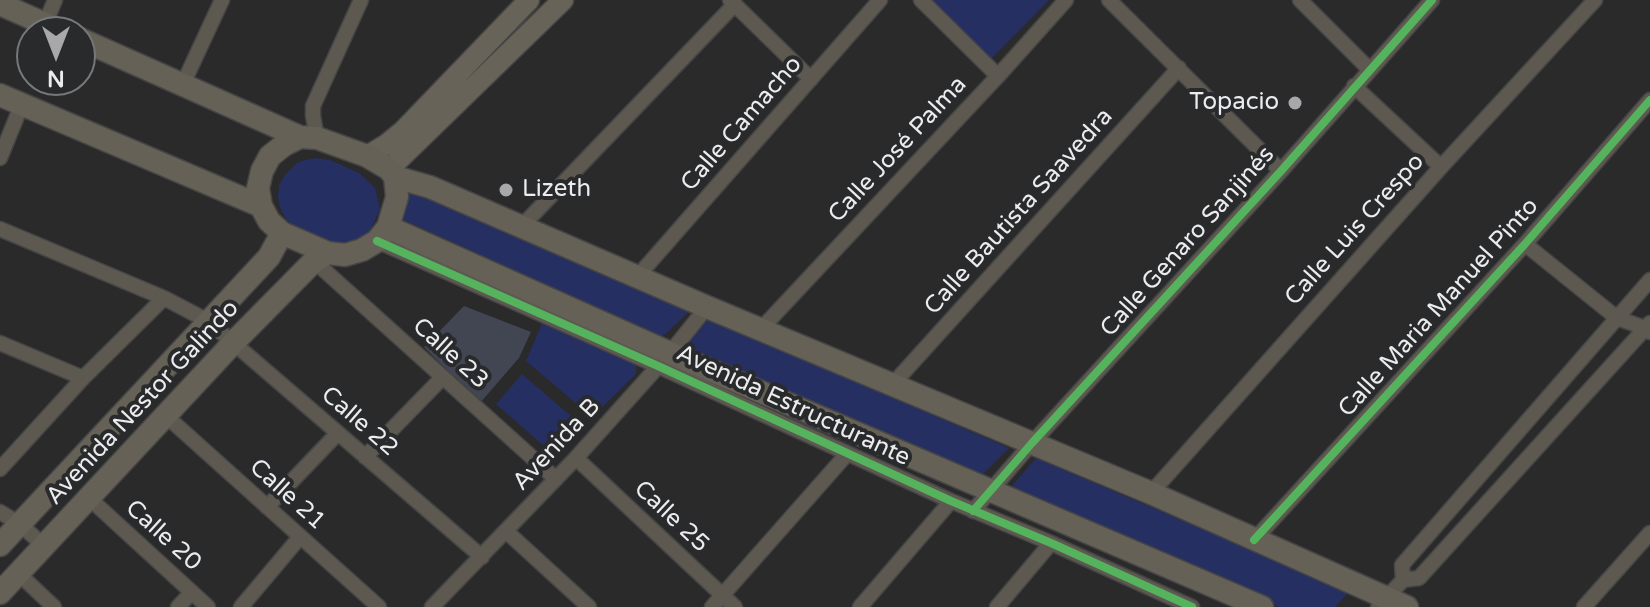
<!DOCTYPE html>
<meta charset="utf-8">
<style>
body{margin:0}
#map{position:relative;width:1650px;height:607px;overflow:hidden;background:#2a2a2b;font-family:"Varela Round",sans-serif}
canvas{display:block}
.north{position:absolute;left:16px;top:16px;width:80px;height:80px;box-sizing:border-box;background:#292a2c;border:2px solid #77787a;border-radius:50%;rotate:180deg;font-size:22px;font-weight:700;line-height:32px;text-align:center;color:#ececee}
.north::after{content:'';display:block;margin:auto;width:28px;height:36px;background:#a8a8aa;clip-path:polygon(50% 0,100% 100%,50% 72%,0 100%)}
</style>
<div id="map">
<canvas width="1650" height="607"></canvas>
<div class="north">N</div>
</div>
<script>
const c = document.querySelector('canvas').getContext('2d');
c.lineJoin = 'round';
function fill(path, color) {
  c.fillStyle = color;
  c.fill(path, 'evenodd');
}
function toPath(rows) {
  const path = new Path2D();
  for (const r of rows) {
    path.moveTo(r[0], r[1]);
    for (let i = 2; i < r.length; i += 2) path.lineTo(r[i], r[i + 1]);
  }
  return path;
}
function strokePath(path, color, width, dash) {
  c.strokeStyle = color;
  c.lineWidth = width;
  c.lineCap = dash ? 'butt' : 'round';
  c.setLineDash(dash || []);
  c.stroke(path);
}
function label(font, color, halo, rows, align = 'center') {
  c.font = font + ' "Varela Round",sans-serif';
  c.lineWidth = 8;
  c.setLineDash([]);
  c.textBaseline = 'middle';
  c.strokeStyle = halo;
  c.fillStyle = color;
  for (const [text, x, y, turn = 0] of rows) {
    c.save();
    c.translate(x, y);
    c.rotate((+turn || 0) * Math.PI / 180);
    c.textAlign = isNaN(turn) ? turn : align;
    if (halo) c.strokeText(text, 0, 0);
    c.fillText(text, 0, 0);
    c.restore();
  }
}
fill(toPath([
 [932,0,1049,0,991,59],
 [315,158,330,160,359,173,375,188,380,209,370,231,357,240,335,244,297,230,286,219,280,207,278,196,279,185,285,175,298,162],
 [403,188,691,310,662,337,402,219],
 [709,319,1009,448,981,476,684,346],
 [543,321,632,360,636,366,636,374,592,417,526,361],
 [522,374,571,416,544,446,496,404],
 [1036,458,1349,592,1335,607,1279,607,1010,488]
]), '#262f61');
fill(toPath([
 [464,306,531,332,519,358,480,403,424,347]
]), '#424552');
const minor = toPath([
 [730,0,811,79],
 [921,0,998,76],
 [1109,0,1281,171],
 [1300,0,1369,69],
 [45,24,55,0],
 [183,84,222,0],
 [1354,86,1441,167],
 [317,138,313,116,313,106,361,0],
 [0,158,22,104],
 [521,227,735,4],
 [0,229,164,298,208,321,482,557],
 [377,241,658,366,951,501,1051,543,1192,607],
 [1525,244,1617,318,1645,328,1650,332],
 [314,261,556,479],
 [637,277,880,0],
 [761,329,998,76,1066,0],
 [0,343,83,378],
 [892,385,1179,68],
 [165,415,379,607],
 [365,457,443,377],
 [576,458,735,607],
 [0,469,83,378,164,298],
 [1151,493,1441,167,1595,0],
 [89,498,208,607],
 [267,507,338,433],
 [973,511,1032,443,1281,171,1432,0],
 [0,512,20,524,44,546],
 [507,532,589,607],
 [1254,540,1525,244,1650,100],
 [18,573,54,607],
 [1403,580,1419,578,1650,323],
 [178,607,192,592],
 [241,607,300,537],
 [432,607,576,458,670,353,707,307],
 [712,607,847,454],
 [860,607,951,501],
 [997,607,1051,543],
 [1378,607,1403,580,1402,565,1650,280],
 [1584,607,1650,533]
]);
const secondary = toPath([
 [367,156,387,144,403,131,529,0],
 [389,169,563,0]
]);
const primary = toPath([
 [0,4,63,32],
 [80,39,300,137],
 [0,95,261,206],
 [300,137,317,138,367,156,389,169,395,177,397,197,388,227,377,241,362,250,345,255,328,253,282,233,269,221,261,206,258,188,262,171,270,156,284,145,300,137],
 [395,177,430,187,707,307,1151,493,1407,607],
 [388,227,670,353,1262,607],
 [0,545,269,257,282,233],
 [0,593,234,342,314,261,328,253]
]);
strokePath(minor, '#454546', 17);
strokePath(secondary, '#454546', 23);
strokePath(primary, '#454546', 25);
strokePath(minor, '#5d5950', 14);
strokePath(secondary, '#686358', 20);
strokePath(primary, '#666156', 22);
strokePath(toPath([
 [377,241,658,366,951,501,1051,543,1192,607],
 [973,511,1032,443,1281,171,1432,0],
 [1254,540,1525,244,1650,100]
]), '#56b35d', 8);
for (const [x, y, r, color] of [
 [1295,103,8,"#a8a8aa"],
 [506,190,8,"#a8a8aa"]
]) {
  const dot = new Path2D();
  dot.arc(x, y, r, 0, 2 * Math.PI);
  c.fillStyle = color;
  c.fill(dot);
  strokePath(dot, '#292a2c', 3);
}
label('24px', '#ececee', '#292a2c', [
 ["Topacio",1279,103],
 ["Lizeth",522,190,"left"]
], 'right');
label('24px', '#ececee', '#292a2c', [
 ["Calle Camacho",742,124,-49],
 ["Calle José Palma",898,150,-47],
 ["Calle Bautista Saavedra",1019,212,-48],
 ["Calle Luis Crespo",1355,230,-48],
 ["Calle Genaro Sanjinés",1188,242,-48],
 ["Calle Maria Manuel Pinto",1439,308,-48],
 ["Calle 23",450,354,42],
 ["Avenida Nestor Galindo",143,403,-47],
 ["Avenida Estructurante",793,406,25],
 ["Calle 22",359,422,41],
 ["Avenida B",557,445,-47],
 ["Calle 21",287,495,42],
 ["Calle 25",671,517,43],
 ["Calle 20",163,536,42]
]);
</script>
